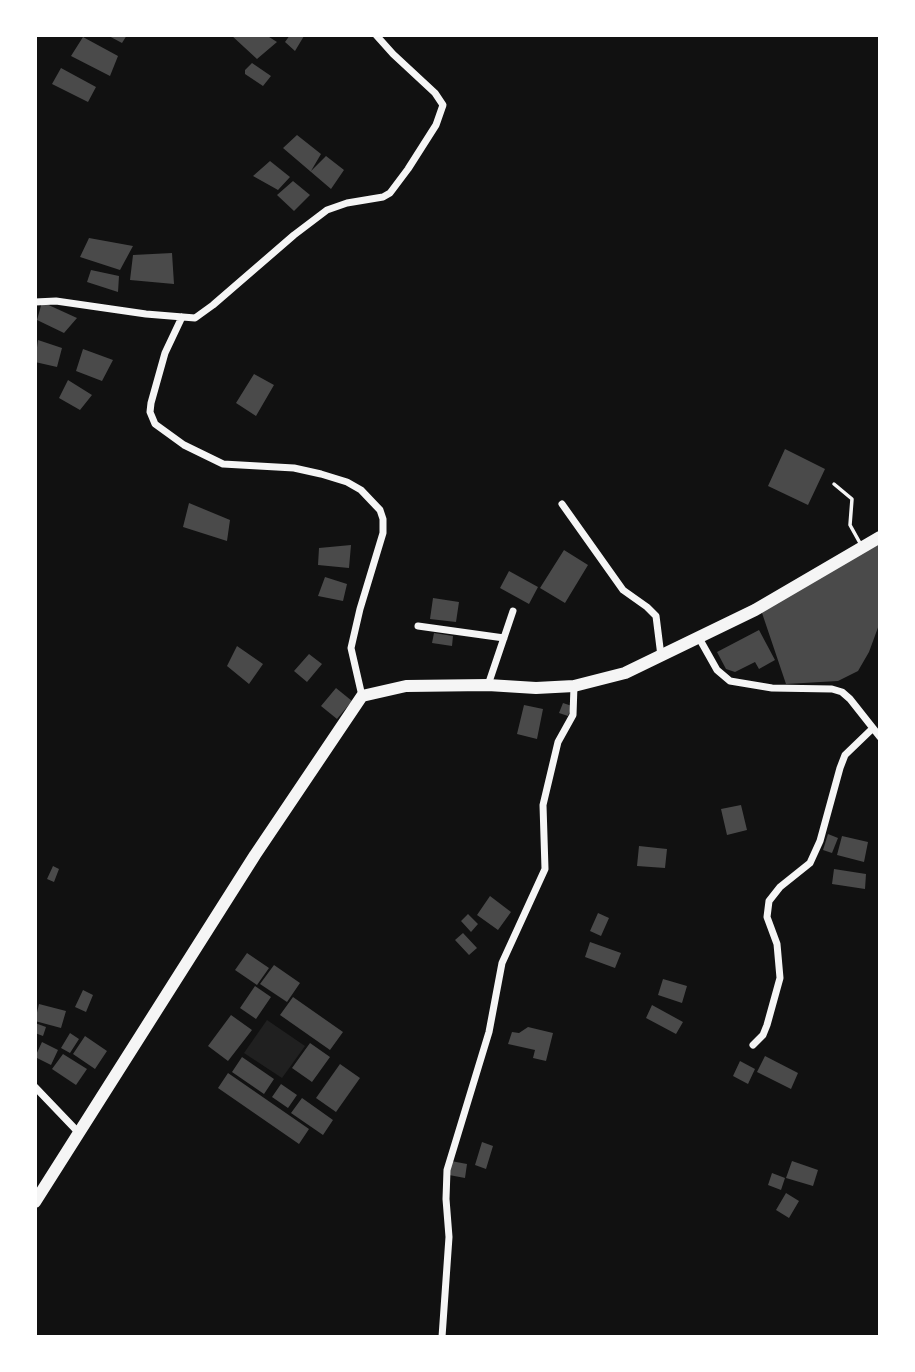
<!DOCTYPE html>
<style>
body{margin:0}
#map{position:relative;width:915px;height:1372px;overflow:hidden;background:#111;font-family:"Public Sans",sans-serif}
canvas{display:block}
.frame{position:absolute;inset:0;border:37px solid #fff;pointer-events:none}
</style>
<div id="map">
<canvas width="915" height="1372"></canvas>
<div class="frame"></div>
</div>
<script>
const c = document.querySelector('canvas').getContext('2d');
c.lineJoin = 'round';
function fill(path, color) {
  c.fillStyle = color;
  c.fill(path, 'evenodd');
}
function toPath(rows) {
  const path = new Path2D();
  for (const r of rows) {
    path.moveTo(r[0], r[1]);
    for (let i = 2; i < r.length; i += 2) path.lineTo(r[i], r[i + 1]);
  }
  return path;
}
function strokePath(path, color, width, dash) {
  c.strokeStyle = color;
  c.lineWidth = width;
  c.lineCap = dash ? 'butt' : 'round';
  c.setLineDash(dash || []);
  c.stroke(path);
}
fill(toPath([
 [267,1020,305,1046,282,1078,244,1053]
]), '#202020');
fill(toPath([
 [107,35,127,35,122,43],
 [231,35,266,35,277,42,257,59],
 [290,35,304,36,295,51,285,42],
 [83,37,118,56,110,76,71,56],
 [252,63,271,76,263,86,245,74,245,70],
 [61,68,96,87,88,102,52,84],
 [297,135,321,154,311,171,326,156,344,170,331,189,283,148],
 [270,161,290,177,278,190,253,176],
 [293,181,310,195,294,211,277,195],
 [89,238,133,246,120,270,80,257],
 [172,253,174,284,130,280,133,255],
 [91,270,119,276,118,292,87,282],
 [42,302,77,318,64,333,37,320],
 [38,340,62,348,57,367,35,362],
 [83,349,113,360,102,381,76,371],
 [254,374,274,385,256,416,236,403],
 [68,380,92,395,80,410,59,398],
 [785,449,825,469,808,505,768,486],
 [189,503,230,520,227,541,183,527],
 [880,541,880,622,869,652,858,671,838,681,786,684,761,610],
 [351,545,349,568,318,565,319,548],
 [564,550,588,565,565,603,540,588],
 [509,571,538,587,529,604,500,588],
 [325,577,347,584,343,601,318,596],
 [433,598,459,602,456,622,430,619],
 [759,630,775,660,759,669,755,662,735,672,726,669,717,652],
 [434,633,453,636,452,646,432,643],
 [237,646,263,664,249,684,227,666],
 [309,654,322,664,307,682,294,671],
 [336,688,352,701,337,719,321,706],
 [563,703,572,706,568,716,559,713],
 [524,705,543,709,537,739,517,734],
 [741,805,747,830,727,835,721,809],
 [828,834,838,838,832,853,823,850],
 [842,836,868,842,864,862,837,855],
 [639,846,667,849,665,868,637,866],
 [53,866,59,869,54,882,47,879],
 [834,869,866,874,865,889,832,884],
 [490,896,511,912,498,930,477,915],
 [598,913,609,918,601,936,590,931],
 [468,914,478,924,471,932,461,921],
 [463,933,477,948,469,955,455,940],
 [590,942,621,953,615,968,585,957],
 [247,953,269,968,257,985,235,970],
 [274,965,300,983,287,1002,260,984],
 [663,979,687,986,682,1003,658,995],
 [255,986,271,997,256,1019,240,1008],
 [83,990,93,995,86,1012,75,1007],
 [293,997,343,1032,330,1050,280,1015],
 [39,1004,66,1011,61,1028,35,1021],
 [652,1005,683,1022,676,1034,646,1018],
 [231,1015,252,1030,228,1061,208,1046],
 [35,1023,46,1027,43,1036,35,1033],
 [528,1027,553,1033,546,1061,533,1058,535,1050,508,1044,512,1032,519,1033],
 [70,1033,79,1039,70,1053,61,1048],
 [85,1036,107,1051,95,1069,73,1054],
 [42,1042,58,1050,51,1065,35,1057],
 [310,1043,330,1057,312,1082,292,1068],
 [63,1054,87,1069,76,1085,52,1069],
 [765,1056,798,1073,791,1089,757,1072],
 [242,1057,274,1079,264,1094,232,1072],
 [740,1061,755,1069,748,1084,733,1076],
 [340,1064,360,1078,336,1112,316,1098],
 [228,1073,309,1129,299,1144,218,1088],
 [281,1084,297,1095,288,1108,272,1097],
 [302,1098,333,1120,323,1135,291,1113],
 [482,1142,493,1146,486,1169,475,1165],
 [451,1161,467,1164,465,1178,449,1175],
 [792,1161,818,1170,813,1186,786,1178],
 [772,1173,785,1178,781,1190,768,1185],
 [786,1193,799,1201,789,1218,776,1210]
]), '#4a4a4a');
strokePath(toPath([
 [834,484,852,499,850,525,860,543]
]), '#f5f5f5', 3.5);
strokePath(toPath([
 [35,302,56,301,146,314,195,318,213,305,294,235,327,210,347,203,383,197,390,193,408,169,436,125,443,105,435,93,393,54,376,35],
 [182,317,165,353,151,403,150,412,155,424,184,445,223,464,294,468,321,474,347,482,361,490,380,510,383,519,383,533,360,609,351,648,362,696],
 [562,504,623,590,647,607,656,616,661,656],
 [418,626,504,638],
 [699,638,717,670,730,681,772,688,832,689,842,692,850,699,880,737],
 [488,685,513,611],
 [753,1045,763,1035,767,1025,780,978,777,944,767,917,769,901,780,887,810,863,820,841,840,768,845,755,872,729],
 [35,1087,79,1133],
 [442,1337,449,1237,446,1199,447,1170,489,1032,502,963,545,869,543,805,558,742,573,715,574,686]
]), '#f5f5f5', 7);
strokePath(toPath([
 [35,1202,255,855,362,696,406,686,488,685,536,688,574,686,625,673,755,610,880,537]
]), '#f5f5f5', 12);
</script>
